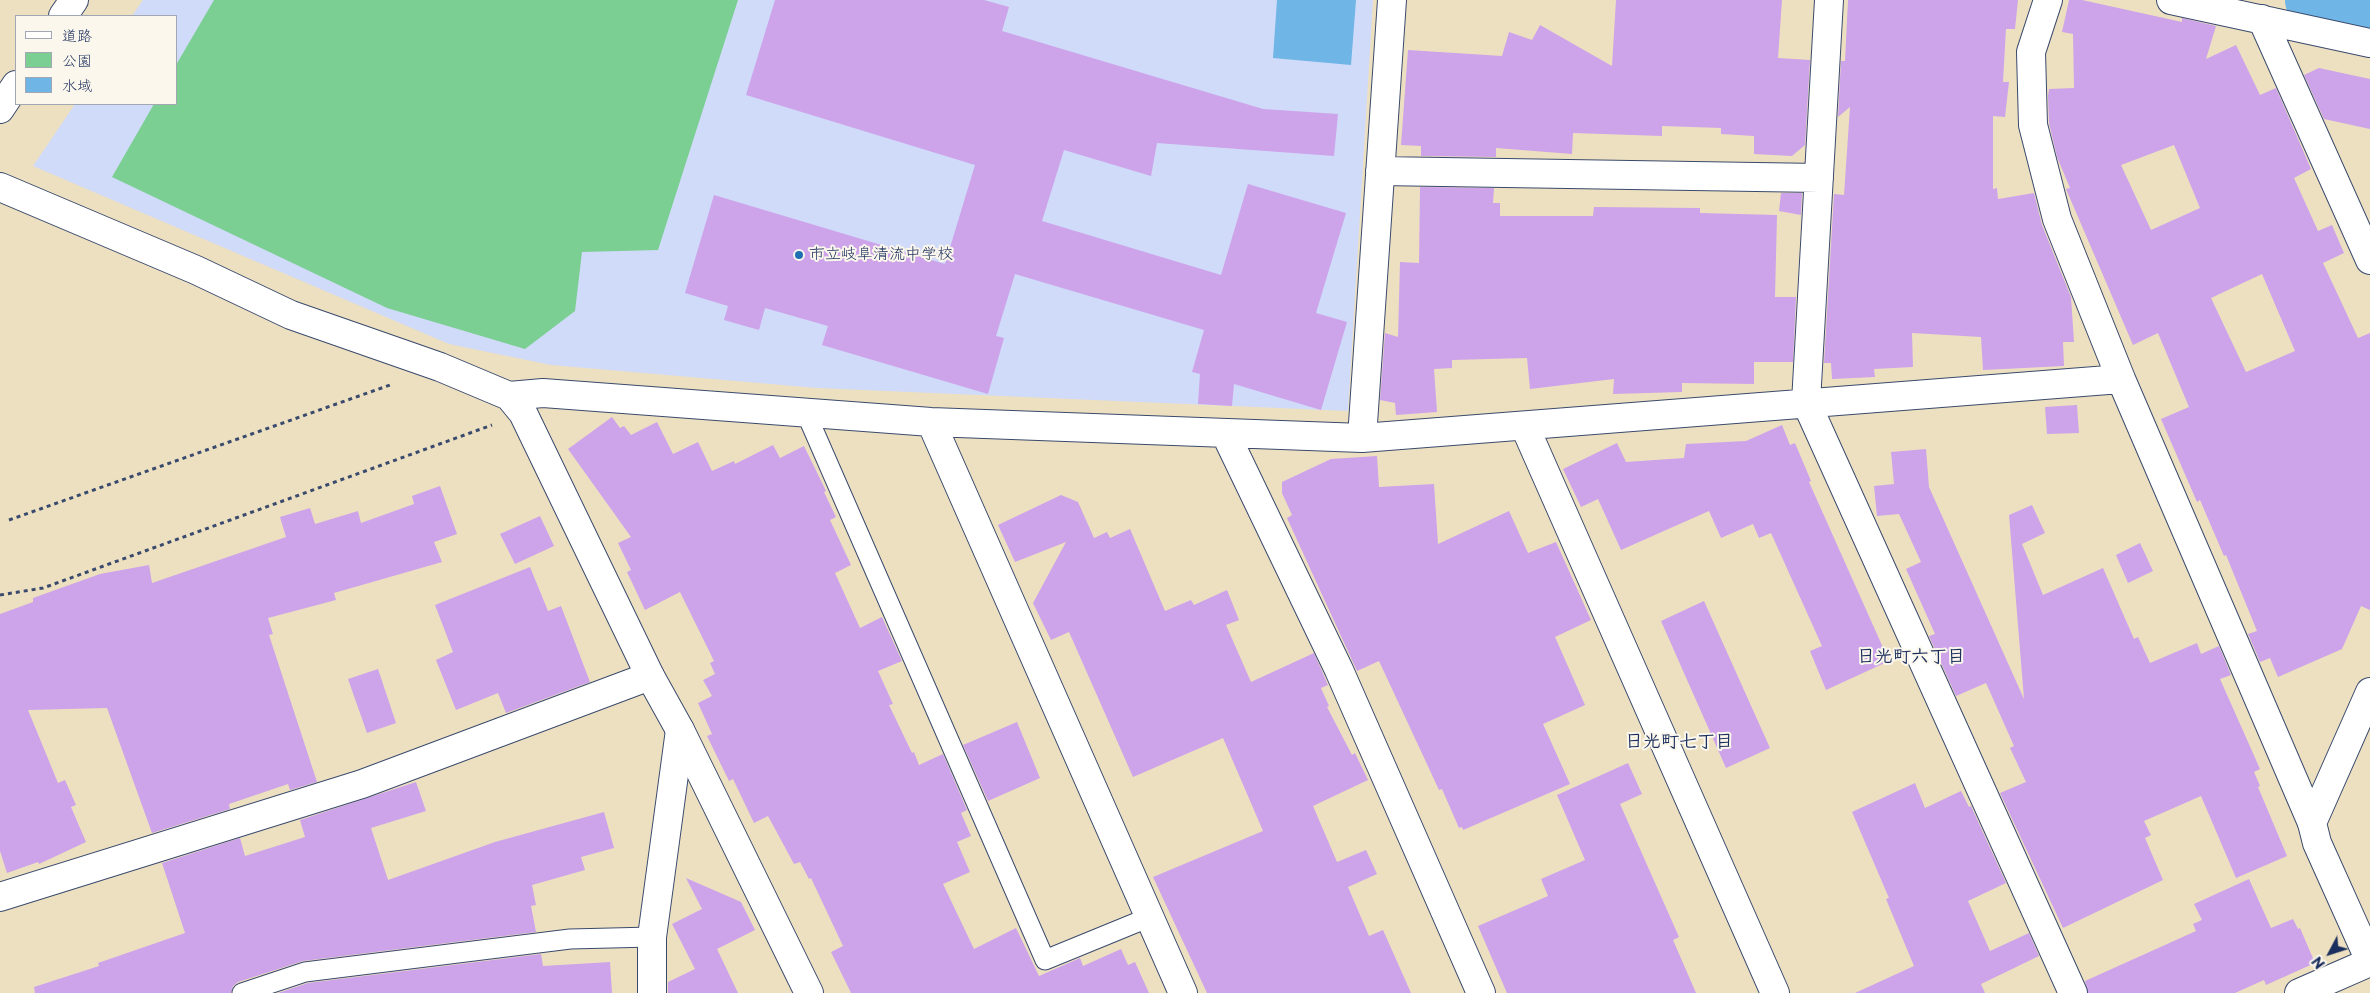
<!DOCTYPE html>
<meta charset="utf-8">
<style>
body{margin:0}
#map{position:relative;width:2370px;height:993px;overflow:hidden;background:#ede0c0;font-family:"Playpen Sans","Klee One",sans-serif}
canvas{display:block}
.legend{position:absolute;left:15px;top:15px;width:162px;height:90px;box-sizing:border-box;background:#fbf7ec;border:1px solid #a1a7b3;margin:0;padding:6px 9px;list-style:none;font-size:15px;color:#1b2f5e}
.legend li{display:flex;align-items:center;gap:10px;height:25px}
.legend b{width:25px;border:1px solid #a1a7b3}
.north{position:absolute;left:2305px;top:928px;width:50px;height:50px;-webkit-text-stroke:4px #fbf7ec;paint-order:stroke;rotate:230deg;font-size:14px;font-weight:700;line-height:20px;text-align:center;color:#1b2f5e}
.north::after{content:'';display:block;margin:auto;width:18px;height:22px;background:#1b2f5e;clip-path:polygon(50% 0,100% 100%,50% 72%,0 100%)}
</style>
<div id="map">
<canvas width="2370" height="993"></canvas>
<ul class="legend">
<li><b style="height:6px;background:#fff"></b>道路</li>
<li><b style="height:14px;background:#7bcf92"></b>公園</li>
<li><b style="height:14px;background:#6fb5e6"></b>水域</li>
</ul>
<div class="north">N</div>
</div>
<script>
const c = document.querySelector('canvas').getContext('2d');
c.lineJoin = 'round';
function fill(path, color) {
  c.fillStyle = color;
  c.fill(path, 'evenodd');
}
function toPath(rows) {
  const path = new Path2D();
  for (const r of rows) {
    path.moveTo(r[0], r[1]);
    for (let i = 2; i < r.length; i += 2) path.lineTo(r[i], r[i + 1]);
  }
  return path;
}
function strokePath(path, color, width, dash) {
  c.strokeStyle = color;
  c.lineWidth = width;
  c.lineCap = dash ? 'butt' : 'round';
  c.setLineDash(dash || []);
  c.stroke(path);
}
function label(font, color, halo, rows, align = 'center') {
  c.font = font + ' "Playpen Sans","Klee One",sans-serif';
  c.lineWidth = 4;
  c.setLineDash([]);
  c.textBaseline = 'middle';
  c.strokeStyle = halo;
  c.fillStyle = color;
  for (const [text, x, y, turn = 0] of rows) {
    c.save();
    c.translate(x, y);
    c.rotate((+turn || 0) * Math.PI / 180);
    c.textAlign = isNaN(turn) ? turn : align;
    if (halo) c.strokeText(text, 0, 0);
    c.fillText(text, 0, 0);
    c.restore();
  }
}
fill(toPath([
 [143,0,1373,0,1348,411,817,388,551,365,449,344,33,166,75,104,176,104,176,16,132,16]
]), '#d0daf9');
fill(toPath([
 [214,0,738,0,658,250,582,252,575,311,525,349,387,308,112,177,154,104,176,104,176,65]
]), '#7bcf92');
fill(toPath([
 [1277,0,1356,0,1351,65,1273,58]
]), '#6fb5e6');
strokePath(toPath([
 [2316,0,2370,12]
]), '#6fb5e6', 62);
fill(toPath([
 [775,0,984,0,1009,7,1002,31,1263,109,1338,114,1334,156,1157,143,1151,176,1064,150,1042,221,1221,275,1248,184,1346,213,1316,313,1347,322,1321,410,1234,384,1232,406,1198,404,1200,374,1192,372,1204,330,1015,274,996,336,1004,338,988,394,822,345,828,326,765,308,759,330,724,320,728,306,685,293,714,195,945,264,975,165,746,95],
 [1616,0,1782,0,1778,58,1810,60,1805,145,1792,156,1754,154,1754,136,1721,134,1721,128,1662,126,1662,136,1573,133,1572,154,1496,148,1496,157,1421,156,1421,146,1401,145,1408,50,1502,56,1509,32,1532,40,1540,25,1612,66],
 [1848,0,2018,0,2015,29,2006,29,2003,82,2009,82,2005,117,1993,116,1993,189,1997,188,1998,199,2034,193,2042,225,2071,297,2074,342,2063,342,2064,366,1983,370,1981,337,1912,333,1913,367,1874,369,1875,377,1832,379,1831,363,1824,363,1834,194,1844,195,1850,107,1838,117,1841,61,1845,61],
 [2069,0,2082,0,2182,22,2182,18,2216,26,2206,59,2236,45,2260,95,2276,88,2311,169,2294,178,2318,231,2332,225,2344,253,2323,263,2358,338,2370,333,2370,610,2361,606,2342,649,2278,677,2270,658,2260,662,2248,634,2257,631,2226,555,2224,556,2200,500,2197,502,2161,419,2189,407,2158,333,2133,345,2066,189,2070,188,2057,157,2049,123,2048,96,2049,89,2074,88,2073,34,2062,32],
 [2174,145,2200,208,2151,230,2121,165],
 [2262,274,2295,351,2246,372,2211,298],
 [2319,68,2370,79,2370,129,2324,119,2304,75],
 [1420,187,1494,188,1493,203,1500,203,1500,216,1593,216,1594,207,1700,208,1700,213,1777,215,1775,297,1796,297,1793,362,1754,362,1754,384,1682,383,1682,392,1613,394,1614,379,1530,389,1527,358,1452,360,1452,368,1434,369,1437,412,1396,415,1395,403,1380,400,1385,333,1398,337,1400,262,1419,263],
 [1781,193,1802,193,1801,215,1779,211],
 [2077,405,2079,433,2047,434,2045,407],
 [612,417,620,428,624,426,631,435,657,422,673,454,698,442,712,471,734,461,735,464,773,445,780,458,804,446,826,491,824,492,836,517,830,520,851,565,835,573,860,628,882,617,902,661,878,671,893,704,889,705,912,753,914,752,919,765,943,754,967,810,961,813,971,836,957,842,970,872,943,884,974,949,1016,928,1039,976,1080,958,1083,966,1121,949,1128,965,1135,962,1149,993,851,993,831,952,843,946,811,878,809,879,800,862,794,864,768,816,754,823,733,779,729,781,707,736,712,734,698,703,712,696,703,680,715,674,710,663,714,661,680,592,645,610,627,572,631,570,618,543,631,537,568,449],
 [1782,425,1790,445,1795,443,1811,481,1809,482,1889,661,1826,690,1810,651,1822,646,1771,533,1759,538,1753,524,1721,538,1709,511,1621,550,1598,499,1581,507,1563,469,1617,443,1626,462,1684,458,1686,444,1746,441],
 [1926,449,1929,487,2024,699,2009,515,2032,505,2045,533,2022,544,2043,595,2103,568,2134,639,2138,637,2150,663,2197,643,2201,654,2219,646,2231,675,2220,679,2260,769,2254,772,2260,786,2258,787,2287,856,2236,878,2201,796,2144,821,2151,835,2145,838,2163,880,2063,928,2000,793,2026,782,2010,748,2014,746,1986,683,1956,696,1929,636,1935,634,1906,569,1921,562,1899,514,1877,516,1874,486,1894,484,1891,452],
 [1377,456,1379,487,1434,484,1438,544,1509,511,1528,553,1556,542,1591,620,1555,637,1585,705,1543,724,1570,784,1463,830,1462,827,1459,828,1442,789,1439,790,1379,661,1357,671,1287,518,1292,515,1282,493,1282,482,1331,459],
 [440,486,457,534,434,542,442,562,334,593,336,600,268,618,273,634,269,635,317,782,290,790,288,784,229,804,230,809,152,833,107,708,28,710,58,783,65,780,76,805,71,807,86,842,39,864,38,862,7,873,0,851,0,614,33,602,33,598,100,574,149,565,152,583,286,537,280,517,310,508,315,524,358,511,361,523,414,504,412,496],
 [1061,495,1078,502,1094,538,1107,532,1110,538,1130,529,1165,611,1191,600,1194,605,1227,590,1239,620,1226,625,1251,682,1314,653,1328,685,1321,688,1329,706,1327,707,1352,755,1355,753,1368,780,1313,806,1337,862,1366,850,1377,874,1348,887,1369,936,1383,930,1411,993,1207,993,1153,877,1263,831,1223,738,1133,777,1069,632,1051,640,1033,603,1066,542,1015,562,998,525],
 [540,516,554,546,515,564,500,534],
 [2140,543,2153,571,2128,583,2116,555],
 [530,567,548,611,561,606,590,682,506,713,498,693,456,710,436,660,453,652,435,605],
 [1704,601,1770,748,1726,768,1661,621],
 [378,669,396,723,367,733,348,679],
 [1017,722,1040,778,988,801,963,745],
 [1628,763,1642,794,1620,804,1679,937,1673,940,1696,993,1507,993,1478,926,1548,896,1541,879,1585,860,1557,795],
 [416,782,426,811,371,828,388,880,495,842,604,812,614,848,581,857,585,870,532,885,536,905,531,906,536,932,303,961,238,982,233,986,231,993,35,993,34,987,99,966,98,963,185,933,162,863,240,838,245,856,305,837,300,820],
 [1915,783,1925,808,1961,791,1969,807,1971,806,2006,883,1968,901,1990,951,2029,933,2039,956,1981,984,1985,993,1855,993,1914,966,1886,899,1889,898,1852,812],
 [686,878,741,902,755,930,717,949,738,993,668,993,668,982,695,969,672,924,702,909],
 [2249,879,2271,928,2293,919,2298,929,2300,928,2315,963,2266,985,2264,980,2235,993,2088,993,2085,981,2196,931,2193,924,2202,920,2194,904],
 [541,954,543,966,610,962,612,993,278,993,308,983]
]), '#cda3ea');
const lane = toPath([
 [806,413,1045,960,1150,917],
 [242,993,305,972,570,939,652,937]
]);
const street = toPath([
 [1829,0,1806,402,2073,993],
 [2048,0,2031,52,2033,125,2057,219,2121,379,2312,823],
 [2171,0,2370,43],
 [2262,19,2370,260],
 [1380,171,1819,178],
 [509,396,543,393,931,422,1362,438,2121,379],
 [931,422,1183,993],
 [1525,427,1775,993],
 [1226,435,1339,670,1481,993],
 [1362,438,1392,0],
 [0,897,362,784,650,676],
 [652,993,652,937,680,730],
 [2299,993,2370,962]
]);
const secondary = toPath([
 [0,187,196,270,291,315,440,367,509,396,523,413,650,676,680,730,809,993],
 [2370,692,2312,823,2317,843,2370,961]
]);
const primary = toPath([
 [63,16,74,0],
 [0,109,16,85]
]);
strokePath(lane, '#3a4a6d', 21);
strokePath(street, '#3a4a6d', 30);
strokePath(secondary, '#3a4a6d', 30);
strokePath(primary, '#3a4a6d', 30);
strokePath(toPath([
 [9,520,390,385],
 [0,595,43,588,492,425]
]), '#3a4a6d', 3, [4, 4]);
strokePath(lane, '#fff', 19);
strokePath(street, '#fff', 28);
strokePath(secondary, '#fff', 28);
strokePath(primary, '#fff', 28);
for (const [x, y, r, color] of [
 [799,255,5,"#1f6fb2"]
]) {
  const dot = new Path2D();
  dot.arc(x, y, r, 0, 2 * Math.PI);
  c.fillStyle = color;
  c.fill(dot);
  strokePath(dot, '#fbf7ec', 2);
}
label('16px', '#1b2f5e', '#fbf7ec', [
 ["市立岐阜清流中学校",809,255]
], 'left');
label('bold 18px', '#1b2f5e', '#fbf7ec', [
 ["日光町六丁目",1911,657],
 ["日光町七丁目",1679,742]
]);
</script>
